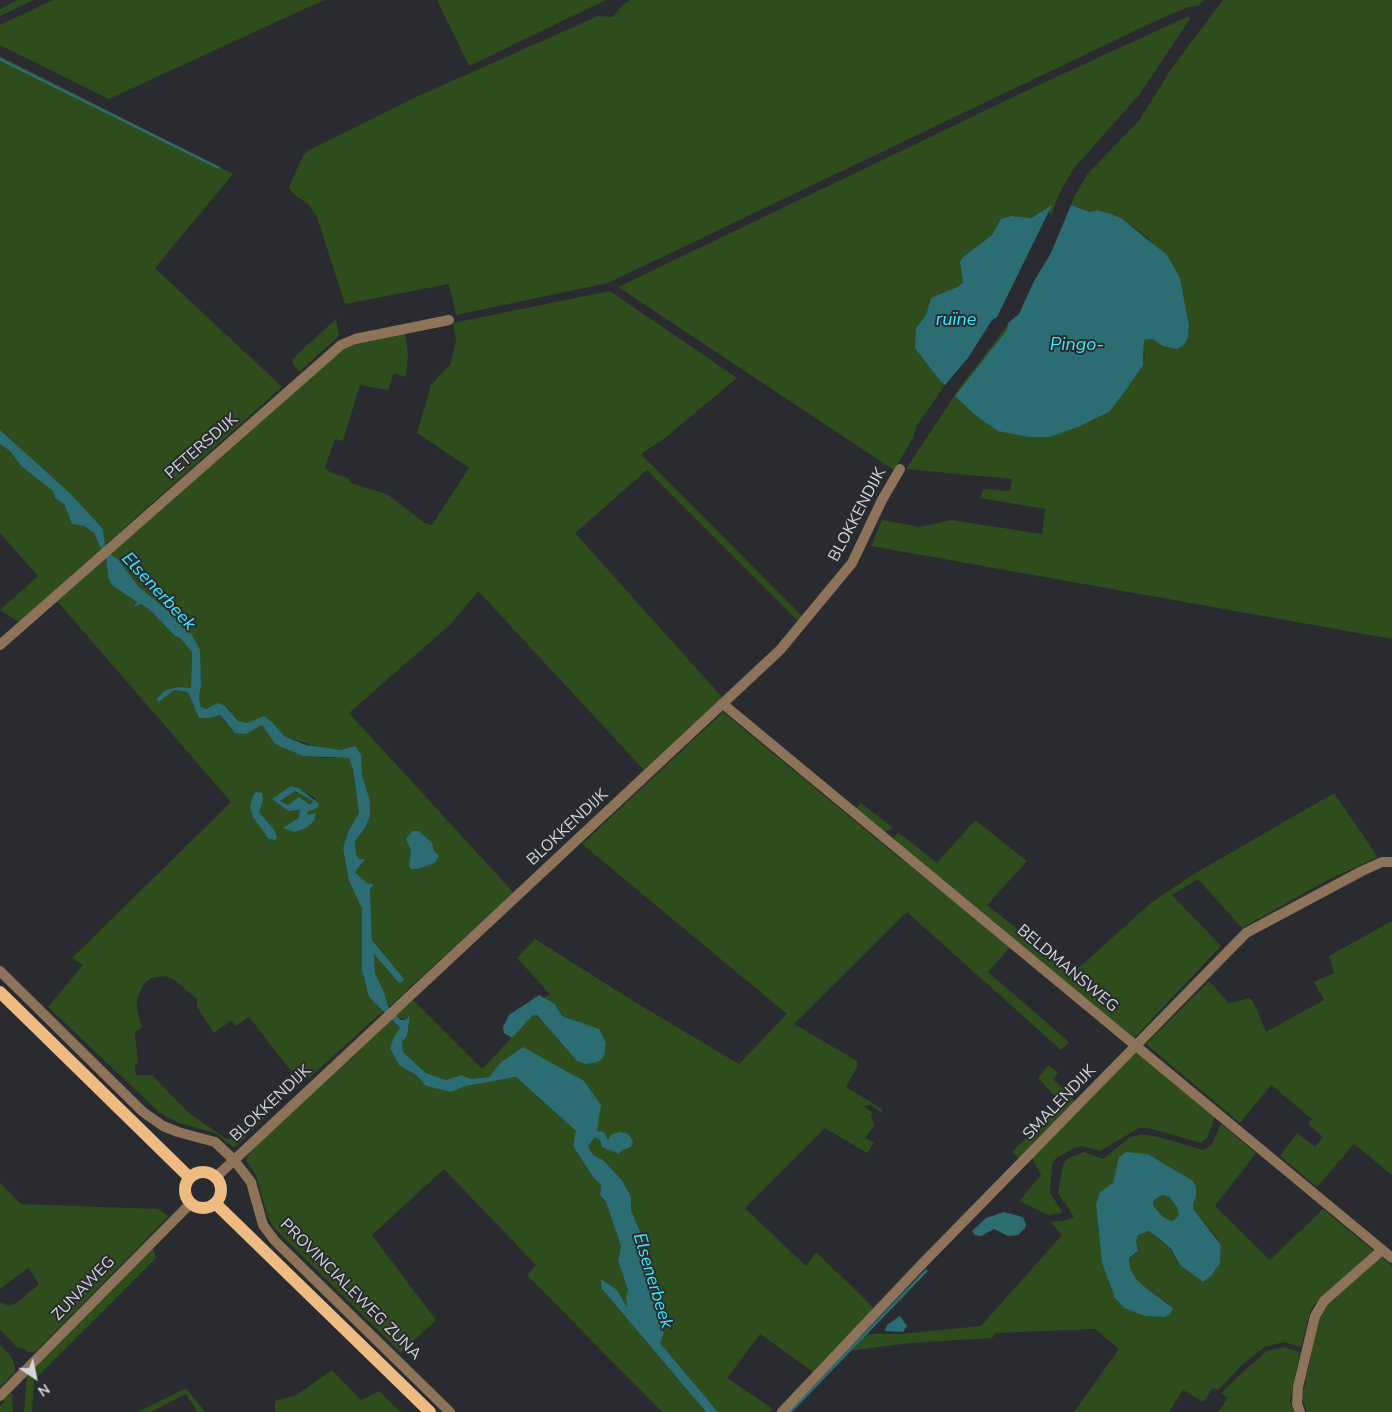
<!DOCTYPE html>
<meta charset="utf-8">
<style>
body{margin:0}
#map{position:relative;width:1392px;height:1412px;overflow:hidden;background:#292b30;font-family:"Nunito Sans",sans-serif}
canvas{display:block}
.north{position:absolute;left:10px;top:1352px;width:50px;height:50px;-webkit-text-stroke:4px #292b30;paint-order:stroke;rotate:146deg;font-size:14px;font-weight:700;line-height:20px;text-align:center;color:#d6d7db}
.north::after{content:'';display:block;margin:auto;width:18px;height:22px;background:#d6d7db;clip-path:polygon(50% 0,100% 100%,50% 72%,0 100%)}
</style>
<div id="map">
<canvas width="1392" height="1412"></canvas>
<div class="north">N</div>
</div>
<script>
const c = document.querySelector('canvas').getContext('2d');
c.lineJoin = 'round';
function fill(path, color) {
  c.fillStyle = color;
  c.fill(path, 'evenodd');
}
function toPath(rows) {
  const path = new Path2D();
  for (const r of rows) {
    if (r.length === 3) {
      path.moveTo(r[0] + r[2], r[1]);
      path.arc(r[0], r[1], r[2], 0, 2 * Math.PI);
      continue;
    }
    path.moveTo(r[0], r[1]);
    for (let i = 2; i < r.length; i += 2) path.lineTo(r[i], r[i + 1]);
  }
  return path;
}
function strokePath(path, color, width, dash) {
  c.strokeStyle = color;
  c.lineWidth = width;
  c.lineCap = dash ? 'butt' : 'round';
  c.setLineDash(dash || []);
  c.stroke(path);
}
function label(font, color, halo, rows, align = 'center') {
  c.font = font + ' "Nunito Sans",sans-serif';
  c.lineWidth = 4;
  c.setLineDash([]);
  c.textBaseline = 'middle';
  c.strokeStyle = halo;
  c.fillStyle = color;
  for (const [text, x, y, turn = 0] of rows) {
    c.save();
    c.translate(x, y);
    c.rotate((+turn || 0) * Math.PI / 180);
    c.textAlign = isNaN(turn) ? turn : align;
    if (halo) c.strokeText(text, 0, 0);
    c.fillText(text, 0, 0);
    c.restore();
  }
}
fill(toPath([
 [17,0,33,0,0,16,0,9],
 [53,0,324,0,109,99,0,45,0,25],
 [437,0,606,0,469,66],
 [631,0,1205,0,1198,6,1188,7,1147,25,608,283,456,315,449,284,345,304,317,217,308,204,293,194,289,187,303,156,307,151,416,97,598,16,613,17,623,4],
 [1223,0,1392,0,1392,639,871,546,882,520,920,527,951,520,1042,534,1045,509,980,498,984,489,1010,491,1012,479,906,469,960,387,1010,322,1145,359,1143,346,1144,340,1152,339,1163,346,1183,346,1188,338,1189,325,1180,278,1148,238,1121,218,1108,213,1097,210,1090,212,1071,205,1075,195,1088,173,1139,121,1171,69],
 [1189,16,1190,19,1139,95,1074,168,1058,196,1051,217,1047,208,1030,218,1012,216,1010,229,985,240,963,257,963,282,959,286,931,298,926,315,916,328,941,382,945,385,916,427,913,438,894,470,618,287,1030,89],
 [0,56,233,174,155,268,282,387,19,622,0,610,38,576,0,533,0,444,10,451,21,466,53,491,55,498,64,504,72,524,84,526,94,533,101,548,104,545,103,529,71,494,0,430],
 [610,291,737,378,665,438,641,454,804,618,799,622,647,470,575,533,722,697,644,770,478,591,451,624,349,713,513,892,388,1008,384,992,375,973,374,953,399,983,405,980,372,940,370,889,374,884,367,883,355,872,364,859,359,859,356,854,355,841,365,828,370,801,362,775,360,754,355,746,341,750,312,748,318,747,284,736,273,723,257,719,248,724,238,721,225,706,213,706,205,709,201,707,199,697,201,685,200,671,178,619,138,586,118,559,110,554,342,349,354,343,405,331,408,354,406,377,394,373,388,390,360,385,343,441,335,439,325,467,331,473,349,478,350,483,387,494,425,523,432,525,469,468,417,433,431,385,451,363,456,340,453,323],
 [432,843,435,863,418,869,409,866,411,850],
 [336,319,339,336,299,372,293,364,292,359],
 [106,558,108,577,112,584,138,602,135,606,141,604,150,610,175,636,180,638,192,652,191,689,177,687,164,691,156,701,159,702,174,690,188,692,195,709,211,718,220,715,224,722,246,734,262,725,275,744,323,758,349,758,353,769,359,813,349,830,343,848,349,881,362,909,363,977,369,997,383,1011,309,1078,306,1074,293,1070,291,1071,249,1017,236,1026,232,1020,214,1033,197,1007,197,999,173,979,165,976,151,978,144,984,137,998,137,1010,142,1028,135,1032,138,1063,135,1064,136,1075,152,1075,189,1113,225,1138,230,1139,248,1125,253,1127,263,1116,264,1119,234,1148,215,1133,179,1123,160,1113,48,1007,83,965,72,958,231,802,57,601],
 [291,786,299,788,315,798,313,808,307,812,308,816,284,829,286,826,300,818,300,810,288,811,272,799],
 [723,712,896,855,1011,946,988,972,1069,1042,1061,1050,907,912,794,1024,857,1061,858,1065,846,1087,882,1109,882,1113,871,1105,863,1106,872,1112,871,1115,874,1126,865,1138,874,1143,867,1153,825,1128,745,1208,806,1266,816,1252,874,1308,813,1372,760,1334,727,1378,773,1409,770,1412,718,1412,660,1343,664,1333,654,1303,651,1285,652,1272,644,1268,642,1236,631,1210,631,1197,622,1180,603,1160,593,1155,588,1146,595,1136,600,1140,608,1140,500,1063,489,1077,471,1079,462,1075,446,1080,426,1073,403,1052,402,1042,407,1036,410,1017,405,1020,395,1015,413,1000,482,1069,532,1016,537,1015,577,1061,570,1018,562,1016,555,1004,544,998,550,994,517,958,535,939,638,1004,739,1064,787,1014,582,844],
 [295,791,313,801,312,803,294,801,288,805,280,801],
 [1334,793,1378,857,1326,881,1242,928,1198,879,1172,895,1221,946,1134,1038,893,839,898,832,937,863,975,820,1027,861,987,905,1073,973,1152,902,1194,874],
 [861,803,893,828,885,832,855,809],
 [1392,921,1392,1175,1354,1144,1317,1187,1280,1156,1297,1133,1315,1147,1323,1137,1308,1124,1312,1119,1271,1085,1240,1123,1146,1044,1209,981,1229,1003,1250,998,1255,1005,1266,1032,1324,1000,1314,982,1334,973,1329,956],
 [391,1019,400,1029,394,1037,399,1065,416,1075,426,1086,451,1092,466,1086,516,1077,577,1132,573,1146,593,1177,601,1185,600,1195,606,1202,621,1246,618,1261,628,1290,628,1308,602,1279,602,1289,706,1412,662,1412,527,1275,536,1265,444,1169,372,1235,436,1320,401,1353,274,1228,267,1215,256,1175,246,1160,247,1156,283,1118],
 [1137,1050,1216,1115,1207,1138,1201,1143,1149,1128,1139,1128,1100,1151,1082,1146,1074,1148,1056,1158,1052,1164,1050,1193,1063,1213,1048,1215,1019,1201,1041,1175,1032,1158],
 [1049,1065,1058,1073,1053,1079,1076,1102,1019,1159,1012,1152,1061,1103,1038,1078],
 [1221,1124,1256,1153,1215,1206,1270,1260,1323,1209,1374,1251,1313,1306,1310,1312,1301,1347,1284,1342,1265,1347,1243,1364,1218,1390,1213,1388,1203,1402,1183,1390,1169,1412,1074,1412,1119,1349,1095,1329,996,1333,992,1338,910,1343,849,1351,866,1334,900,1334,981,1326,1062,1235,1050,1222,1064,1221,1074,1217,1058,1193,1063,1165,1067,1159,1084,1152,1103,1159,1129,1138,1141,1134,1159,1137,1203,1150,1211,1146],
 [1148,1154,1193,1181,1196,1196,1193,1205,1194,1210,1217,1238,1221,1245,1221,1254,1216,1270,1180,1265,1166,1243,1149,1231,1143,1232,1138,1235,1136,1241,1137,1253,1129,1258,1130,1268,1136,1279,1146,1288,1170,1305,1127,1310,1119,1303,1110,1287,1100,1245,1096,1205,1113,1183,1121,1155],
 [0,1183,21,1204,158,1209,169,1216,35,1352,27,1352,27,1350,17,1347,0,1330,0,1302,9,1306,15,1304,39,1284,28,1268,0,1289],
 [1162,1195,1169,1197,1177,1207,1179,1215,1174,1220,1171,1221,1162,1216,1153,1205,1153,1201],
 [153,1247,156,1258,34,1380,32,1412,24,1412,27,1375],
 [1381,1256,1392,1266,1392,1412,1307,1412,1302,1398,1321,1309],
 [0,1344,11,1357,15,1366,15,1372,0,1387],
 [1284,1347,1300,1352,1290,1401,1294,1412,1218,1412,1228,1398,1221,1393,1246,1369,1267,1351],
 [332,1370,361,1400,379,1391,401,1412,275,1412,275,1401,297,1395],
 [186,1388,205,1412,197,1412,186,1394,151,1412,138,1412],
 [12,1392,13,1412,0,1412,0,1406,4,1403,4,1400]
]), '#2e4c1c');
fill(toPath([
 [1052,205,997,317,992,320,968,358,945,385,941,382,915,348,916,328,926,315,931,298,959,286,963,282,960,262,963,257,992,235,1001,219,1012,216,1031,218],
 [1071,205,1090,212,1097,210,1108,213,1121,218,1167,255,1180,278,1189,325,1188,338,1183,346,1176,349,1163,346,1152,339,1144,340,1143,365,1126,390,1109,412,1078,427,1050,437,1028,437,998,431,975,415,955,396,1007,330,1008,323,1019,314,1034,281,1051,253],
 [0,430,71,494,103,529,105,545,101,549,94,533,84,526,72,524,64,504,55,498,53,491,21,466,10,451,0,444],
 [110,554,118,559,138,586,178,619,192,635,200,650,201,685,199,697,201,707,206,709,218,703,225,706,238,721,247,723,264,716,273,723,284,736,306,745,341,750,355,746,361,755,362,775,370,801,370,816,365,828,355,841,356,854,359,859,365,859,355,872,367,883,374,884,370,889,372,940,405,980,399,983,374,954,375,973,384,992,388,1007,401,1020,405,1020,410,1016,407,1036,402,1042,403,1052,426,1073,446,1080,462,1075,471,1079,489,1077,500,1063,523,1047,584,1081,601,1105,597,1131,604,1132,608,1140,612,1134,621,1132,628,1134,633,1141,631,1147,622,1150,619,1154,602,1147,600,1140,595,1137,588,1146,593,1155,603,1160,622,1180,631,1197,631,1210,642,1236,644,1267,652,1272,651,1285,654,1303,664,1333,660,1343,718,1412,706,1412,602,1289,601,1279,617,1290,627,1307,626,1296,628,1290,618,1261,621,1246,606,1202,600,1195,601,1185,593,1177,573,1146,576,1131,516,1077,466,1086,451,1092,426,1086,416,1075,399,1065,390,1048,394,1037,400,1028,369,997,362,971,362,909,349,881,343,848,349,830,359,813,353,769,349,758,303,756,275,744,262,725,246,734,235,733,220,715,211,718,199,718,188,692,174,690,159,702,156,700,164,691,177,687,191,688,192,652,180,638,175,636,150,610,141,604,134,607,137,602,112,585,108,577,106,556],
 [291,786,299,788,319,804,317,808,307,812,308,815,316,813,314,821,306,828,295,832,282,828,299,818,300,810,288,811,272,799],
 [295,791,313,801,312,803,309,804,299,797,288,805,280,801],
 [256,792,262,793,263,800,259,812,274,830,277,837,276,840,269,839,253,817,250,807,253,796],
 [412,831,419,831,432,843,434,851,439,856,435,863,418,869,411,869,409,866,411,850,406,839],
 [539,995,555,1004,562,1016,599,1029,606,1043,604,1056,598,1062,586,1064,577,1061,537,1015,532,1016,512,1038,504,1033,503,1027,509,1015],
 [1126,1152,1148,1154,1193,1181,1196,1188,1196,1196,1193,1205,1194,1210,1221,1245,1220,1263,1211,1276,1203,1282,1180,1265,1171,1249,1161,1240,1149,1231,1138,1235,1136,1241,1138,1251,1129,1258,1130,1268,1136,1279,1146,1288,1173,1308,1170,1314,1165,1317,1145,1316,1124,1308,1115,1298,1102,1263,1096,1205,1100,1192,1113,1183,1119,1157],
 [1162,1195,1169,1197,1177,1207,1179,1215,1174,1220,1171,1221,1162,1216,1153,1205,1153,1201],
 [1004,1212,1023,1217,1026,1224,1025,1228,1018,1235,1008,1236,994,1229,981,1236,975,1235,972,1231,986,1218],
 [926,1269,928,1271,792,1412,788,1412],
 [900,1316,907,1326,903,1332,885,1331,887,1325]
]), '#2c6c73');
strokePath(toPath([
 [0,59,219,168]
]), '#2c6c73', 2.5);
strokePath(toPath([
 [0,645,341,345,355,339,449,320],
 [723,704,1392,1258],
 [0,971,143,1112,163,1126,178,1132,215,1142,234,1160,251,1182,263,1225,275,1241,450,1412],
 [216,1177,780,650,852,563,882,500,900,469],
 [0,1396,190,1204],
 [782,1412,923,1263,1246,933,1362,871,1382,862,1392,862],
 [1300,1412,1297,1404,1298,1387,1315,1316,1324,1301,1382,1250]
]), '#8c7359', 10);
strokePath(toPath([
 [0,992,189,1177],
 [203,1190,18],
 [216,1204,430,1412]
]), '#eebb83', 12);
label('16px', '#d6d7db', '#292b30', [
 ["PETERSDIJK",202,447,-41],
 ["BLOKKENDIJK",858,515,-62],
 ["BLOKKENDIJK",568,828,-43],
 ["BELDMANSWEG",1067,969,40],
 ["SMALENDIJK",1060,1103,-46],
 ["BLOKKENDIJK",271,1104,-43],
 ["ZUNAWEG",84,1289,-46],
 ["PROVINCIALEWEG ZUNA",350,1290,45]
]);
label('italic 18px', '#35edfe', '#292b30', [
 ["ruïne",956,321],
 ["Pingo-",1077,346],
 ["Elsenerbeek",158,592,47],
 ["Elsenerbeek",652,1281,73]
]);
</script>
